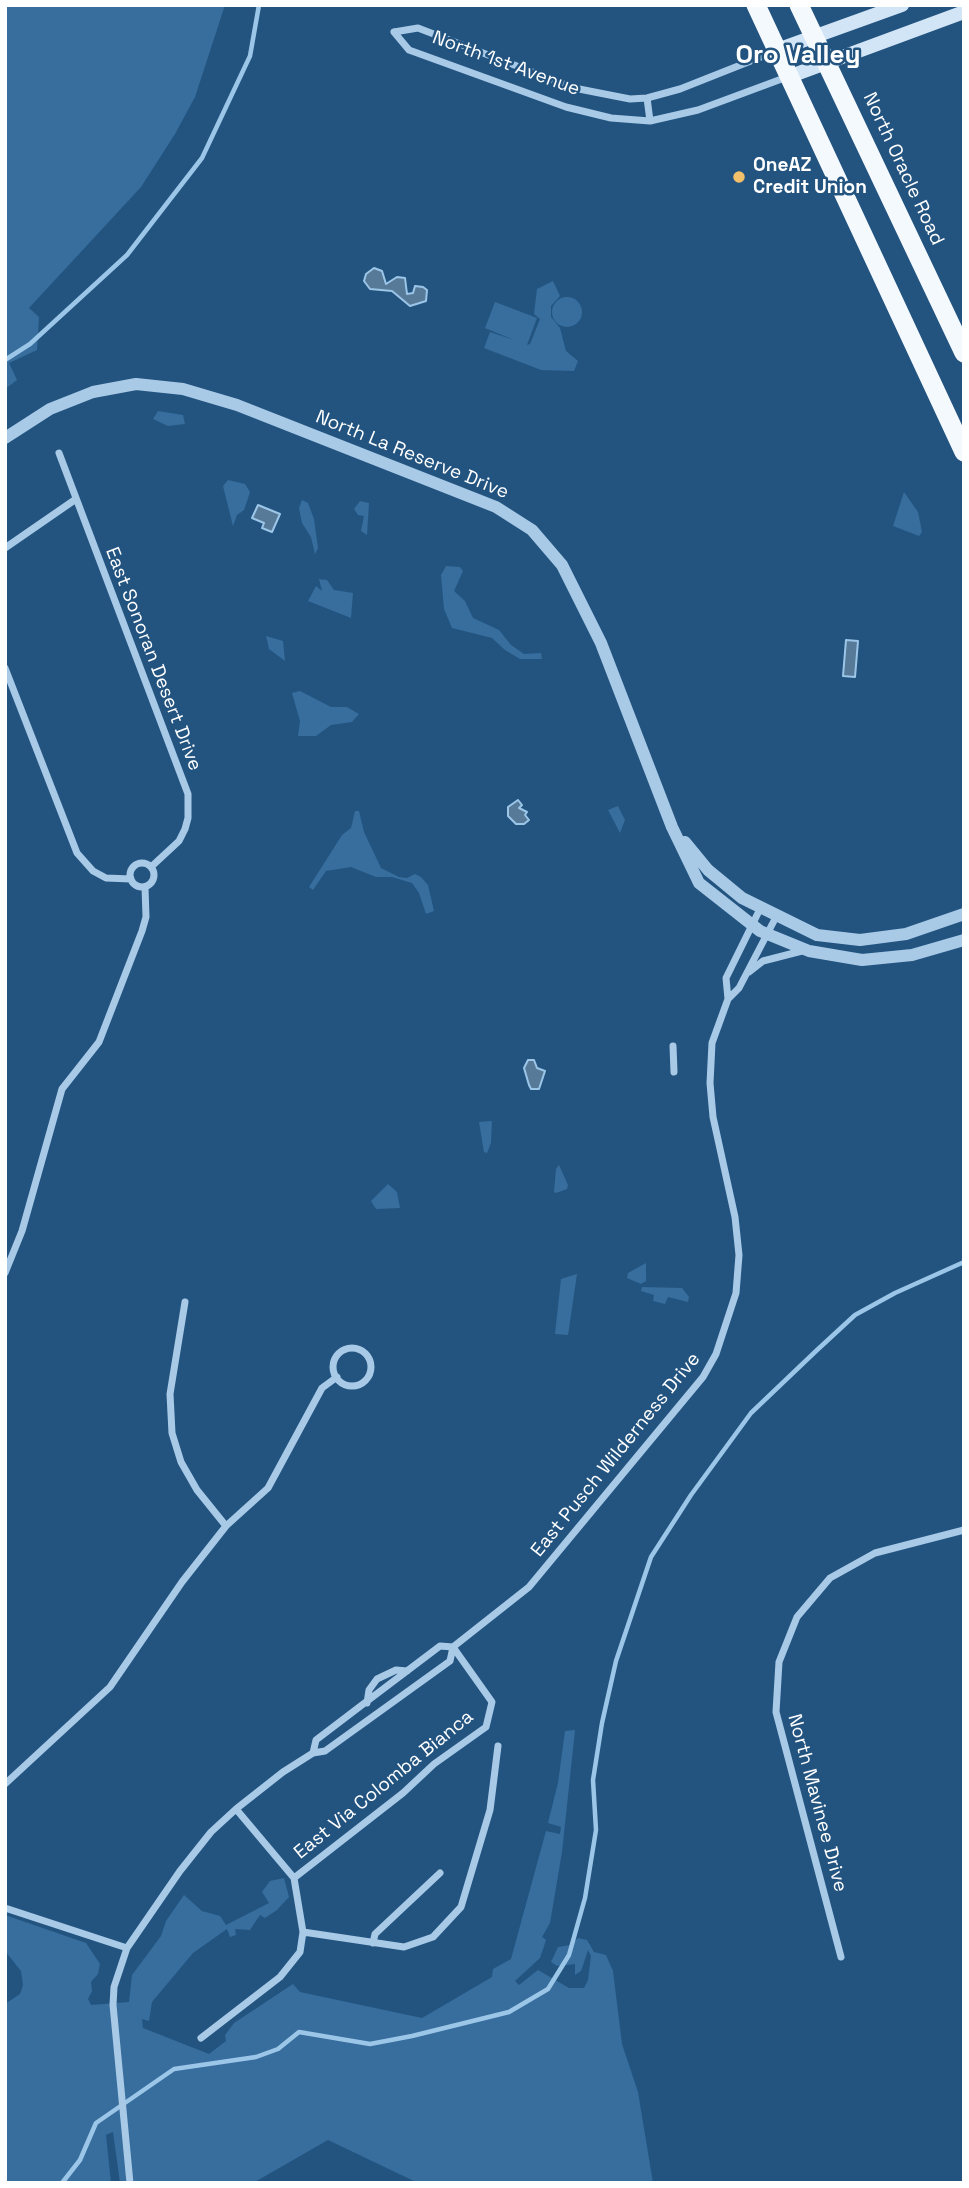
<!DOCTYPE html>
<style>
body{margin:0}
#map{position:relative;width:969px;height:2188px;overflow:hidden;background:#235480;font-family:"Space Grotesk",sans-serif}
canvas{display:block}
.frame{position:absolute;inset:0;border:7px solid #fff;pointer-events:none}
</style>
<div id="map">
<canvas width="969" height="2188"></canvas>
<div class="frame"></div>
</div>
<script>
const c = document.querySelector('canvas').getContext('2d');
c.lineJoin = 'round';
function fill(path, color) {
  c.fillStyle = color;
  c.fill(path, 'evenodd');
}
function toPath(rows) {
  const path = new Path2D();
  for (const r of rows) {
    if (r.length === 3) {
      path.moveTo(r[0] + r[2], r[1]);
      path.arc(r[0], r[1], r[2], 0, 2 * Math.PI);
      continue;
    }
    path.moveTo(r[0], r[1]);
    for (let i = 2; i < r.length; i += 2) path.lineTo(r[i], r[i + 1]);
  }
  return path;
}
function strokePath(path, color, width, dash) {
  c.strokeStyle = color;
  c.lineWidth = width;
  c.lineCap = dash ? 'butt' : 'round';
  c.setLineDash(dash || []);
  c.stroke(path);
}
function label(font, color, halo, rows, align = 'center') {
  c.font = font + ' "Space Grotesk",sans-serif';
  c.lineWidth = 5;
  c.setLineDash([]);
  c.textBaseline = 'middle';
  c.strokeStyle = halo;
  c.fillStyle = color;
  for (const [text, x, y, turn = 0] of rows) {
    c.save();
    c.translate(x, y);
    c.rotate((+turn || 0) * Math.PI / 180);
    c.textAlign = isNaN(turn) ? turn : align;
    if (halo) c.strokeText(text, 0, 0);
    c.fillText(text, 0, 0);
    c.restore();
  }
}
fill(toPath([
 [5,5,225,5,195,97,175,134,141,187,29,308,39,317,37,350,9,363,17,380,5,389],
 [553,281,560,296,551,306,551,317,560,328,566,351,578,361,574,371,541,370,484,348,490,332,514,340,485,328,495,302,537,318,527,345,530,344,540,319,534,314,537,289],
 [567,312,15],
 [158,411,183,415,185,424,168,426,153,419],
 [228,480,245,484,250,492,244,510,237,515,233,526,223,486],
 [904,492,918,512,922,532,919,536,893,526],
 [302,500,308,503,314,519,318,548,315,554,311,537,302,523,299,508],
 [360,501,369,503,367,535,361,531,364,516,358,515,354,509],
 [446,566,460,567,463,571,454,591,465,601,473,618,499,630,511,645,524,654,541,653,542,659,520,659,505,650,492,638,452,628,444,609,441,575],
 [319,579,327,580,334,590,353,593,351,618,308,601,316,586,322,591],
 [266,636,283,641,285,661,269,649],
 [300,691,331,707,347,707,359,714,352,722,331,725,316,736,298,736,300,721,292,693],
 [618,806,625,820,620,833,608,810],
 [355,811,359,811,364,832,381,868,399,877,407,878,415,874,421,877,428,885,434,911,426,914,419,893,412,883,392,877,376,877,351,867,326,871,313,890,309,887,342,835,351,828],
 [492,1121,491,1143,487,1153,484,1152,479,1122],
 [559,1165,568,1185,567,1189,556,1193,554,1192,556,1169],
 [388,1184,397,1192,400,1208,376,1209,371,1201],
 [646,1263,646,1281,641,1284,627,1278,628,1273],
 [577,1274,568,1335,555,1334,561,1279],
 [642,1287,682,1288,689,1297,688,1302,668,1297,665,1304,653,1301,654,1295,641,1291],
 [575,1730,562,1852,550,1923,542,1937,546,1940,540,1958,515,1981,519,1985,538,1970,569,1988,584,1988,588,1980,591,1956,588,1950,581,1971,575,1975,575,1964,557,1966,551,1962,558,1947,570,1945,578,1938,587,1940,594,1952,606,1955,613,1971,622,2044,638,2092,653,2183,418,2183,328,2140,253,2183,120,2183,113,2132,106,2135,111,2183,5,2183,5,2004,20,1994,23,1985,21,1971,5,1951,5,1915,86,1943,100,1964,98,1974,91,1982,92,1991,88,1999,91,2005,129,2002,132,1975,161,1936,166,1921,184,1895,202,1911,220,1916,226,1925,269,1903,262,1892,270,1881,284,1878,289,1897,277,1910,265,1918,260,1915,250,1930,235,1929,236,1935,230,1937,227,1929,193,1953,152,2002,149,2021,142,2019,143,2028,209,2054,226,2041,225,2035,234,2023,293,1984,300,1992,422,2018,492,1977,493,1969,511,1959,546,1831,560,1834,561,1827,548,1823,558,1783,565,1731]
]), '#376e9d');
const water = toPath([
 [374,268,382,271,386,284,397,277,405,278,407,294,413,293,415,286,423,287,427,290,426,301,410,306,392,291,370,289,364,281,366,274,374,268],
 [258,505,280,514,272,532,262,528,264,523,252,518,258,505],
 [846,640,858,641,855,677,843,676,846,640],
 [518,800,522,805,519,808,527,812,525,815,529,820,524,824,516,824,508,816,508,807,518,800],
 [528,1060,534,1060,537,1068,545,1071,539,1089,531,1089,529,1085,524,1068,528,1060]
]);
fill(water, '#577a99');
strokePath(water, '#9cc6e8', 2);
strokePath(toPath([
 [5,360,30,344,127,255,202,158,250,56,259,5],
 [62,2183,80,2160,96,2123,174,2069,256,2057,278,2049,299,2032,370,2044,412,2036,509,2012,548,1989,569,1955,585,1898,596,1830,593,1780,602,1723,616,1661,651,1557,691,1495,751,1413,816,1351,855,1315,895,1293,964,1262]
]), '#9cc6e8', 4.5);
strokePath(toPath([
 [394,32,409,50,566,107,611,118,650,121,698,110,787,77],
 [394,32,418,28,574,88,630,99,647,98,680,89,776,51],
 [647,98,650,121],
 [59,453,188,794,188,818,185,829,179,841,151,867],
 [5,548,76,499],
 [5,668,77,853,93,871,106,878,131,879],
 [142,875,12],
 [760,909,726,978,728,999,739,988,776,917],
 [749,972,763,961,802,951],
 [673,1046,674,1072],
 [5,1273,22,1231,62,1089,99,1042,142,931,146,917,145,887],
 [185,1302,170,1394,172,1433,181,1462,197,1490,226,1526],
 [352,1367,19],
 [367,1703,369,1690,377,1679,396,1670,407,1671],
 [313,1753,316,1740,358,1708,440,1646,453,1647],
 [5,1784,110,1687,182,1582,226,1526,268,1488,322,1388,337,1377],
 [236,1809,294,1878],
 [5,1908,127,1948],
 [303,1932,404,1947,433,1937,461,1907,490,1810,498,1746],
 [373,1943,375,1934,440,1873],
 [841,1957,776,1712,779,1662,797,1617,830,1578,875,1553,964,1530],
 [201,2038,280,1977,300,1952,303,1932,294,1878,403,1793,434,1764,486,1727,492,1702,453,1647],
 [130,2183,113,2005,114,1987,127,1948,180,1871,211,1832,236,1809,283,1772,313,1753,325,1751,450,1661,453,1647,529,1587,703,1377,716,1354,736,1293,739,1255,735,1217,713,1117,710,1083,712,1043,728,999]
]), '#a8cae7', 7);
strokePath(toPath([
 [5,438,50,409,93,392,136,384,183,389,237,405,496,507,532,530,562,565,601,643,672,827,699,883,760,931,809,951,862,960,912,955,964,940],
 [685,842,708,870,742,898,817,935,860,940,906,934,964,914]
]), '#a8cae7', 12);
strokePath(toPath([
 [777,50,902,5],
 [788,77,964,12]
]), '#d2e5f6', 14);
strokePath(toPath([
 [756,5,964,452],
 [799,5,964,353]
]), '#f4f9fe', 19);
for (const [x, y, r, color] of [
 [739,177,7,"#f2bf6b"]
]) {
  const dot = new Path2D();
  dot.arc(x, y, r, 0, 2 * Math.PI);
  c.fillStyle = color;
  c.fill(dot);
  strokePath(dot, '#235480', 2.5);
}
label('19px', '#fff', '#235480', [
 ["North 1st Avenue",506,64,20],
 ["North Oracle Road",903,169,65],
 ["North La Reserve Drive",412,455,22],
 ["East Sonoran Desert Drive",153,659,69],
 ["East Pusch Wilderness Drive",616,1455,-51],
 ["East Via Colomba Bianca",384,1785,-39],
 ["North Mavinee Drive",817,1803,75]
]);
label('bold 19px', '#fff', '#235480', [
 ["OneAZ",753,166],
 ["Credit Union",753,188]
], 'left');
label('bold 26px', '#fff', '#235480', [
 ["Oro Valley",798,56]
]);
</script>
